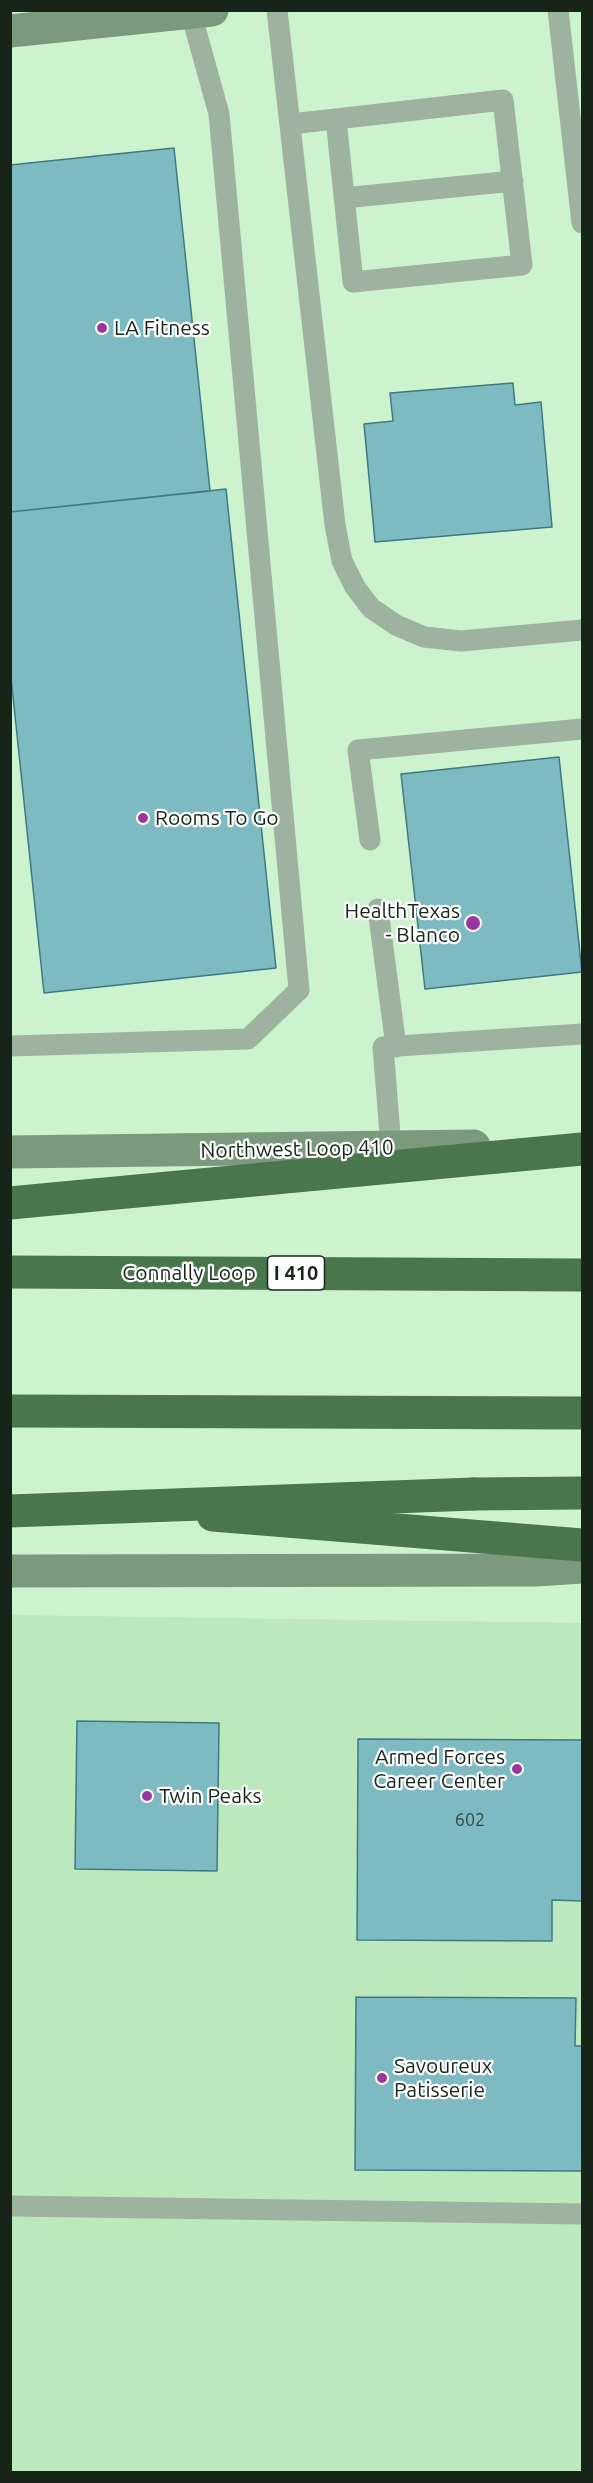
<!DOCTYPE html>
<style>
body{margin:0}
#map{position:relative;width:593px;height:2483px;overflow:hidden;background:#cdf3ce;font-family:Ubuntu,sans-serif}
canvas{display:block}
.frame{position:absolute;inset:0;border:12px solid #172518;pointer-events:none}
</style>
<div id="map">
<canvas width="593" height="2483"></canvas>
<div class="frame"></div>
</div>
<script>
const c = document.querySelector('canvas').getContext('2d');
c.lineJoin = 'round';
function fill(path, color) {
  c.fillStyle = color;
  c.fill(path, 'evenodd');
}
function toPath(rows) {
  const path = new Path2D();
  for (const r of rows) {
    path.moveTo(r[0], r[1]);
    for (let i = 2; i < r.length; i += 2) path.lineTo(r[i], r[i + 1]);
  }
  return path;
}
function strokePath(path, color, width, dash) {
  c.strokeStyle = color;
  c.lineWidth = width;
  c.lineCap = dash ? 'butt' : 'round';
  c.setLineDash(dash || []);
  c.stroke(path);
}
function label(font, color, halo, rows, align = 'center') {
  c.font = font + ' Ubuntu,sans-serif';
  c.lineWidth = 4.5;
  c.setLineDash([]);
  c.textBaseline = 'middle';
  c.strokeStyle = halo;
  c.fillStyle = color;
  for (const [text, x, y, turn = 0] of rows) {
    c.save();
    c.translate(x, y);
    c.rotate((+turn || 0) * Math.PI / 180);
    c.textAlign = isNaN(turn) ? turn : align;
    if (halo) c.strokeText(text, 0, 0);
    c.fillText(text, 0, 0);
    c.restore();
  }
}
fill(toPath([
 [11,1615,582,1623,582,2472,11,2472]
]), '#bce8be');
const building = toPath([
 [174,148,210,491,10,512,10,165,174,148],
 [513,383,515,405,541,402,552,527,375,542,364,424,393,421,390,393,513,383],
 [226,489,276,968,44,993,10,668,10,512,226,489],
 [559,757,582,972,425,989,401,774,559,757],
 [77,1721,219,1723,217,1871,75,1869,77,1721],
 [358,1739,582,1740,582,1901,552,1900,552,1941,357,1940,358,1739],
 [356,1997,576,1998,575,2046,582,2046,582,2171,355,2170,356,1997]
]);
fill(building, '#7ebac2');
strokePath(building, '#3e7a81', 1.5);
strokePath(toPath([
 [277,10,335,525,342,561,355,587,371,608,396,625,424,637,461,641,582,630],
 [558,10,582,223],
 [290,124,336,119,503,100,522,265,353,282,336,119],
 [344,198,513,181],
 [370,840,358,750,582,729],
 [378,909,396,1047],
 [10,1046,248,1039,299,990,219,114,191,13],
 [391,1147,383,1047,582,1034],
 [10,2206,582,2214]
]), '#9eb39f', 21);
strokePath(toPath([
 [10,31,212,10],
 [10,1152,474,1146],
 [10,1571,536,1570,582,1567]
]), '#7b997c', 33);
strokePath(toPath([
 [10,1203,582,1149],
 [10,1272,582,1275],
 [10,1411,582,1413],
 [474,1494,582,1493],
 [213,1515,582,1545]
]), '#4a764d', 33);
strokePath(toPath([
 [10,1511,474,1494]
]), '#4a764d', 33);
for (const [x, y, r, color] of [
 [102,328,6,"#9a379e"],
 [143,818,6,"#9a379e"],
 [473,923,8,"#9a379e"],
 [517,1769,6,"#9a379e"],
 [147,1796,6,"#9a379e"],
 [382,2078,6,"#9a379e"]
]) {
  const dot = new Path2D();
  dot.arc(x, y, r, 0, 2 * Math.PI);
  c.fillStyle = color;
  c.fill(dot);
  strokePath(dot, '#fff', 2);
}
label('18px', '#314a42', null, [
 ["602",470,1820]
]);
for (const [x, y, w] of [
 [296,1273,57]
]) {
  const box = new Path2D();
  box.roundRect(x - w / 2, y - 17, w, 34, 4.5);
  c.fillStyle = '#fff';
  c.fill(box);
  strokePath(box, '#172518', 1.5);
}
label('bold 20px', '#172518', null, [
 ["I 410",296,1273]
]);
label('21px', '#172518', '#fff', [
 ["LA Fitness",114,328],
 ["Rooms To Go",155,818],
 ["HealthTexas",460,911,"right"],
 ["- Blanco",460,935,"right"],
 ["Armed Forces",505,1757,"right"],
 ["Career Center",505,1781,"right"],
 ["Twin Peaks",159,1796],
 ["Savoureux",394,2066],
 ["Patisserie",394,2090]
], 'left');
label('21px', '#172518', '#fff', [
 ["Northwest Loop 410",297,1149,-1],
 ["Connally Loop",189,1273]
]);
</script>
